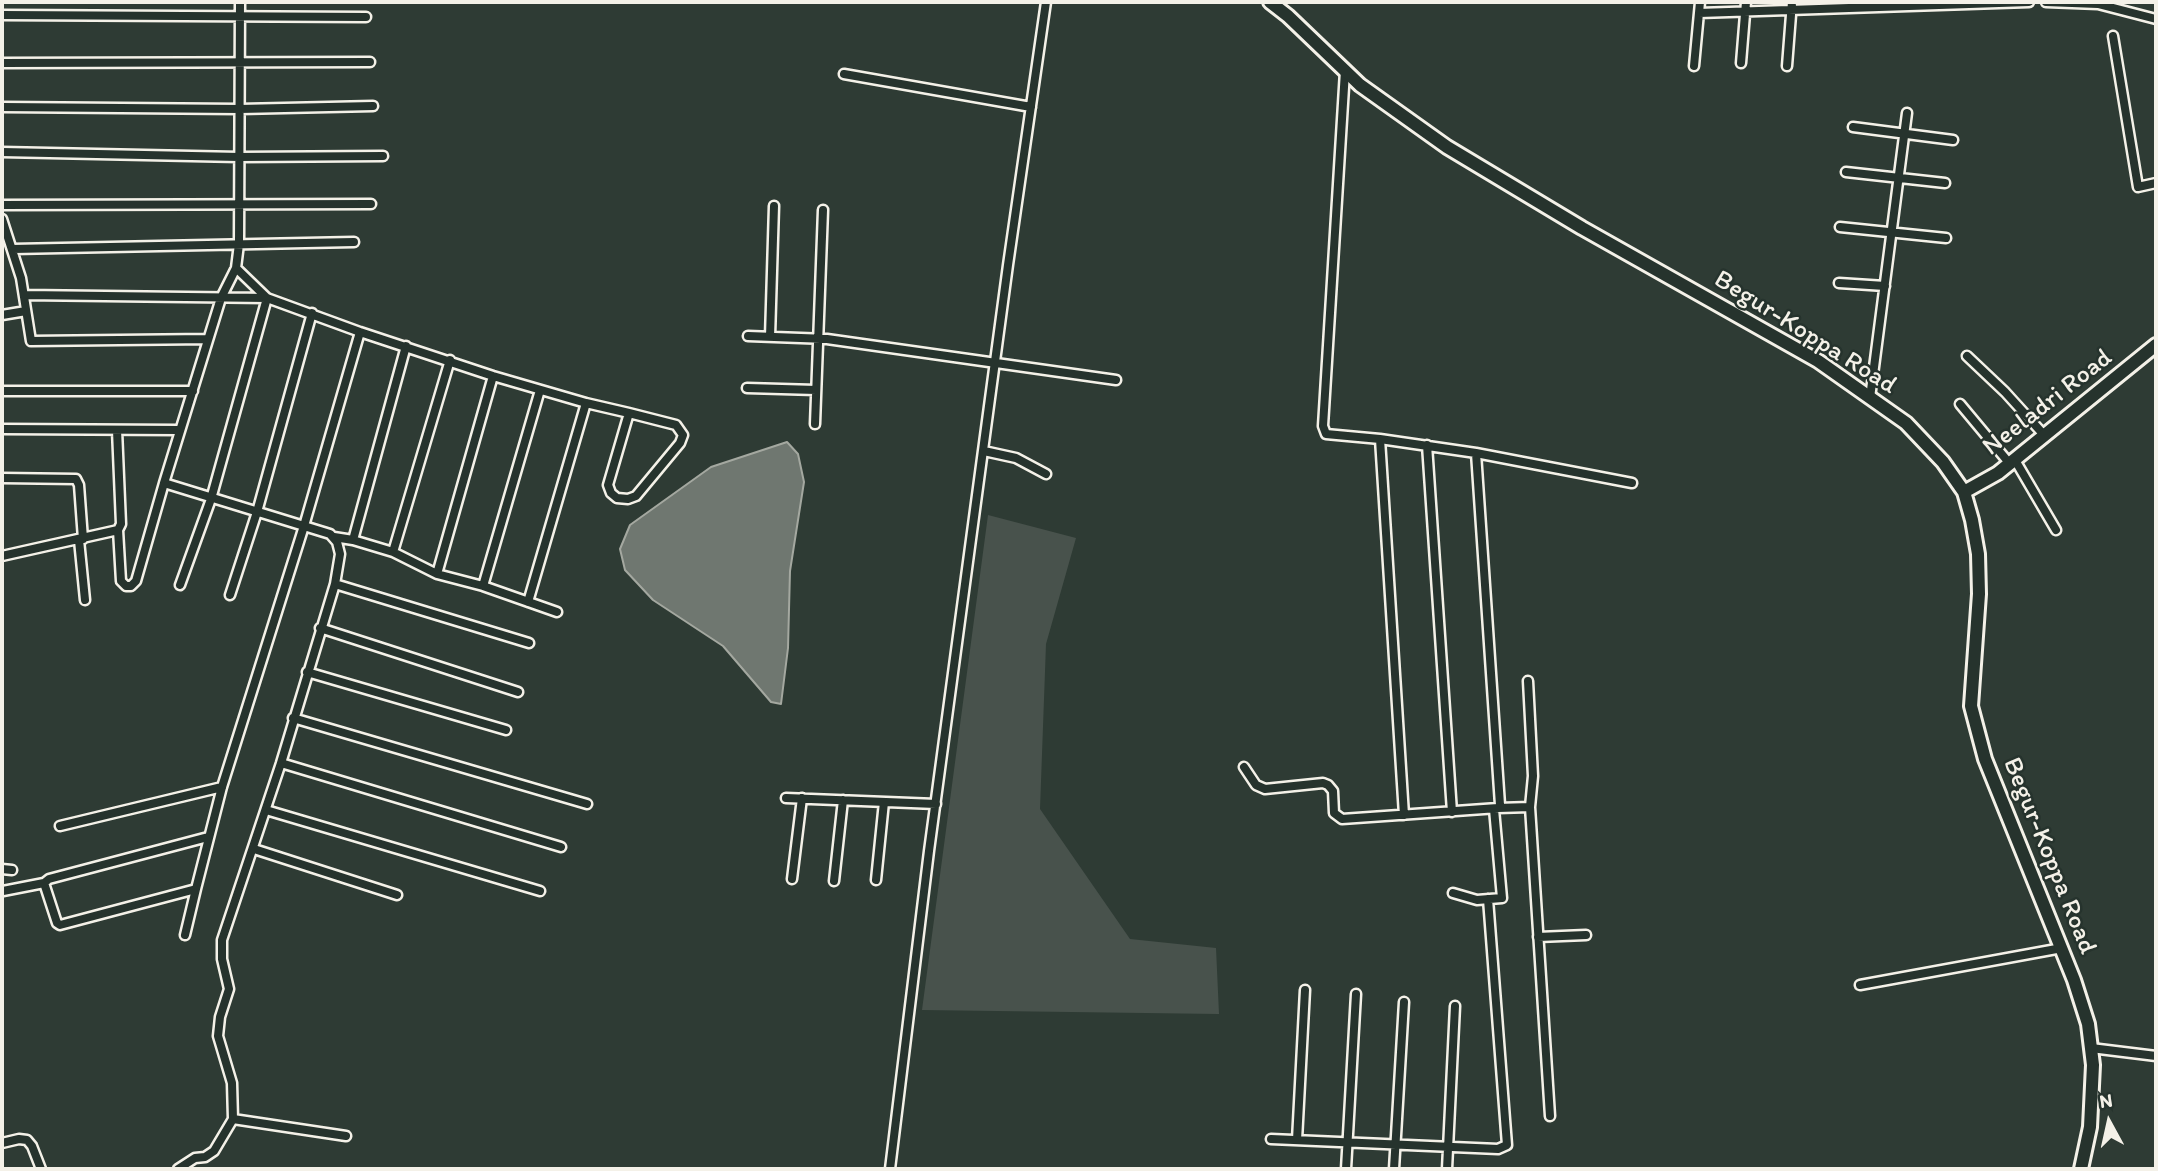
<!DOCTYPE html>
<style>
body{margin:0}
#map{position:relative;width:2158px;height:1171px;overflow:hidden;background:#2e3b34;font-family:Itim,sans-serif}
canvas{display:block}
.frame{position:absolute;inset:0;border:4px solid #f4f1e8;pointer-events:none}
.north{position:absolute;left:2074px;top:1087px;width:70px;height:70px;-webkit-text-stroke:5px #26332d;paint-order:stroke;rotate:352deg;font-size:19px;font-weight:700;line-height:28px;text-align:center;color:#f4f1e8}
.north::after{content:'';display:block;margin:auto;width:24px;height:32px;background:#f4f1e8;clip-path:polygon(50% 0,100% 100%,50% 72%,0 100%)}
</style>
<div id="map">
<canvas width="2158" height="1171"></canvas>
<div class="frame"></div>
<div class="north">N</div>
</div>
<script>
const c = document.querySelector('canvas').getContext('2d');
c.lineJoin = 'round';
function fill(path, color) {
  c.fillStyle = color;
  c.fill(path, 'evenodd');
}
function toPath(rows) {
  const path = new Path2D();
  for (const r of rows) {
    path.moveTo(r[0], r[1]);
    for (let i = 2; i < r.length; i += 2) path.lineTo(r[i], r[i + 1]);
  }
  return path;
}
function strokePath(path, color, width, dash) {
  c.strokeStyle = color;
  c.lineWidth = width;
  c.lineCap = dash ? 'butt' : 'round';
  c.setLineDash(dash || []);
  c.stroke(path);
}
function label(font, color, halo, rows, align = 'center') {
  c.font = font + ' Itim,sans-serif';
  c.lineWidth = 5;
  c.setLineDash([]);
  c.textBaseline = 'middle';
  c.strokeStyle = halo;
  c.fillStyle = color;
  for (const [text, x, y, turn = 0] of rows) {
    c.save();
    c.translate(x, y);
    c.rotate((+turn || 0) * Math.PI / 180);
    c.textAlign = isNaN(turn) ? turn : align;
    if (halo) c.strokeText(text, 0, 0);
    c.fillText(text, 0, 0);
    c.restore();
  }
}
fill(toPath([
 [988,515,1076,538,1046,644,1040,809,1130,939,1216,948,1219,1014,922,1010]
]), '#48524c');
const water = toPath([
 [787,442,798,454,804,482,790,571,788,648,781,704,771,702,723,646,653,600,625,570,620,549,630,525,711,467,787,442]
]);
fill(water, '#6f7770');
strokePath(water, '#a4a8a0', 2);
const minor = toPath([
 [2046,2,2098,4,2156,19],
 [1699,13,2029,2],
 [2,15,366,17],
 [2113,36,2138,187,2156,183],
 [2,63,370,62],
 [1741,63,1746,2],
 [1694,66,1700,2],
 [1787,66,1792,2],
 [1345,71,1323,426,1326,434,1380,439,1476,453,1632,483],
 [844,74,1031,107],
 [2,107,240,109,373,106],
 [1853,127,1953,140],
 [2,152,239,157,383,156],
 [1846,172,1945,183],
 [2,205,371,204],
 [2,219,21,278,31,341,208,339],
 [1840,227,1946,238],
 [13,249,354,242],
 [1839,283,1885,286],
 [24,295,267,298,360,332,493,376,586,403,629,413,676,425,683,435,680,443,636,496,628,499,617,498,611,493,608,485,629,413],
 [2,315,26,311],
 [748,336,827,339,1116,380],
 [770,337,774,206],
 [1967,356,2005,392,2045,436],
 [747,388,816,390],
 [2,391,193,391],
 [1870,398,1907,113],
 [1960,404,2010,464],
 [815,424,823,210],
 [2,429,179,430],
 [1380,439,1404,815],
 [1427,445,1452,812],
 [984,451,1016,458,1046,474],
 [2015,460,2056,530],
 [2,478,76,479,79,485,83,539],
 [118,530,121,581,126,586,131,586,136,581,164,483],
 [334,537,353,540,393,552,437,574,483,586,557,612],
 [79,540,85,600],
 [353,540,406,346],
 [393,552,450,360],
 [2,556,118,530,121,524,117,430],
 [437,574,493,376],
 [335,584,529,643],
 [180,585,211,499,267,298,236,268],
 [483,586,540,390],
 [230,595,257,512,312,313],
 [528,602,586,403],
 [320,628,518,692],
 [307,672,506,730],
 [293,718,587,804],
 [281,763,561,847],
 [1244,767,1256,785,1265,789,1323,783,1328,785,1333,791,1334,813,1342,819,1498,808,1500,805,1476,453],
 [786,798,936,804],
 [1530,807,1550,1116],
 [1498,808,1530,807,1533,776,1528,681],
 [266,810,540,891],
 [60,826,222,787],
 [254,849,397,895],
 [2,869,12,870],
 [792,879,802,798],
 [876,880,884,802],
 [834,881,843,800],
 [44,883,57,923,60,925,196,889,222,787,304,526,360,332],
 [3,891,44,883,49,879,208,837],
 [1453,893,1477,900,1502,898,1494,809],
 [185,935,196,889],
 [1538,937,1586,935],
 [1860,985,2062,948],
 [2091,1048,2156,1056],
 [233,1119,346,1136],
 [1271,1139,1498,1149,1507,1145,1488,899],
 [1297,1140,1305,990],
 [2,1143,19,1139,27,1140,32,1146,41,1169],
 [178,1169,195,1158,205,1157,214,1151,233,1119,232,1083,218,1036,220,1017,229,989,222,959,222,940,281,763,335,584,340,554,337,542,330,534,164,483,221,298,236,268,239,244,240,2],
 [890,1169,929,851,1008,265,1046,2],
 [1346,1169,1356,994],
 [1394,1169,1404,1002],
 [1447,1169,1455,1006]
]);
const secondary = toPath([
 [1270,2,1288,16,1360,85,1447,147,1582,228,1818,361,1906,423,1943,462,1964,492,1972,520,1978,554,1979,594,1971,706,1985,759,2074,980,2088,1024,2093,1065,2090,1127,2081,1169],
 [1964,492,1998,473,2156,345]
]);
strokePath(minor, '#f4f1e8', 13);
strokePath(secondary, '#f4f1e8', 18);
strokePath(minor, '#26332d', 8);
strokePath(secondary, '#26332d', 12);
label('26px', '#f4f1e8', '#26332d', [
 ["Begur-Koppa Road",1805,333,32],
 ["Neeladri Road",2048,403,-38],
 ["Begur-Koppa Road",2049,856,68]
]);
</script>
